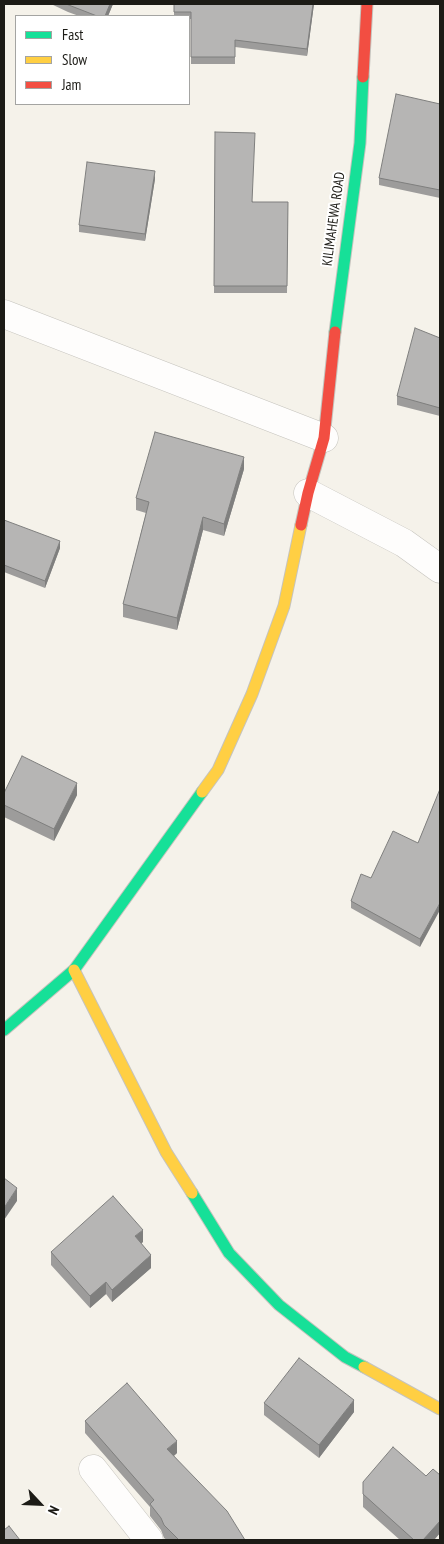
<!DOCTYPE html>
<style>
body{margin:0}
#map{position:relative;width:444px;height:1544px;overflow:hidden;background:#f5f2ea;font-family:"PT Sans Narrow",sans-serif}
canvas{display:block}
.frame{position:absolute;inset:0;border:5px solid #1c1b16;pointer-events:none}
.legend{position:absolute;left:15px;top:15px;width:175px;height:90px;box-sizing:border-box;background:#fff;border:1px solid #a4a4a2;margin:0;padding:6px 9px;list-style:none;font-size:15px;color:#1c1b16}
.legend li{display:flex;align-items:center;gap:10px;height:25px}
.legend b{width:25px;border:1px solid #a4a4a2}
.north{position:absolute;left:15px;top:1479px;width:50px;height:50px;-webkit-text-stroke:4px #fff;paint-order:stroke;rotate:115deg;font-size:14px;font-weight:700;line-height:20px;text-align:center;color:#1c1b16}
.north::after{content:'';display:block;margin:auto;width:18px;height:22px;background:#1c1b16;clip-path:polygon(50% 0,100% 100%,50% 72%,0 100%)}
</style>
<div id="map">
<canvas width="444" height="1544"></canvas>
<div class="frame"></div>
<ul class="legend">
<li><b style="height:6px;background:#16e098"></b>Fast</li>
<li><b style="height:6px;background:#ffcf43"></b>Slow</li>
<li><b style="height:6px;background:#f24e42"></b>Jam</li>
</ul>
<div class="north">N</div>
</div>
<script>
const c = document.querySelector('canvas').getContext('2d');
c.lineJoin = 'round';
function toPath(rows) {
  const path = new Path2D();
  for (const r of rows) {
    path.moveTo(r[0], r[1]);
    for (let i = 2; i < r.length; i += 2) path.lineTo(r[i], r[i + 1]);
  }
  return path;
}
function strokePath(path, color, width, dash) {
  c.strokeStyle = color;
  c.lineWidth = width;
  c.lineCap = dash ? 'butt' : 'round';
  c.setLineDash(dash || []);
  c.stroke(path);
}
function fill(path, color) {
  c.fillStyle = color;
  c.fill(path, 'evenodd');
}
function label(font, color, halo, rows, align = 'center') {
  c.font = font + ' "PT Sans Narrow",sans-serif';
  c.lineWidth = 4;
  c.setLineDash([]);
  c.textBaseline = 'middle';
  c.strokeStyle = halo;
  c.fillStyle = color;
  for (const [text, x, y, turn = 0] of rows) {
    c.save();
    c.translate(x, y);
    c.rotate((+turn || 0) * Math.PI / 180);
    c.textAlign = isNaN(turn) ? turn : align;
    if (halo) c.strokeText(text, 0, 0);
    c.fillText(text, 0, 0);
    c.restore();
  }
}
const street = toPath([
 [4,314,324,438],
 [308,493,404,543,440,569],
 [93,1469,149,1540]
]);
const fast = toPath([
 [335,332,360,143,363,77],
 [4,1030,74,970,202,792],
 [192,1193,229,1253,279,1305,345,1357,364,1367]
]);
const slow = toPath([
 [202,792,218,770,252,694,284,606,301,525],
 [74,970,166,1152,192,1193],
 [364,1367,440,1409]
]);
const jam = toPath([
 [363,77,367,4],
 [301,525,308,493,324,438,335,332]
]);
strokePath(street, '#c5c3bd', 29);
strokePath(fast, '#c5c3bd', 13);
strokePath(slow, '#c5c3bd', 13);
strokePath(jam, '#c5c3bd', 13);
strokePath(street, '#fefdfc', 28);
strokePath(fast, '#16e098', 11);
strokePath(slow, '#ffcf43', 11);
strokePath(jam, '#f24e42', 11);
fill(toPath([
 [51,4,113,4,108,16,79,16,68,12],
 [174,4,314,4,307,56,235,47,235,64,191,64,191,19,189,19,189,16,174,16],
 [440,104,440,198,379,185,379,178],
 [215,132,253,202,288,202,287,293,214,293],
 [155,179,145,241,79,232,79,225],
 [440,338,440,416,397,405,397,396],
 [244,469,224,536,203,530,177,630,123,617,123,604,146,513,136,510,136,498],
 [4,520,60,548,45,588,4,572],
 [440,789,420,947,351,908,351,901,371,878,418,843],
 [4,793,77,795,54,841,4,817],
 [143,1242,141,1243,151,1268,112,1302,106,1294,90,1308,51,1265,51,1252],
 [264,1403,354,1412,319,1458,264,1415],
 [85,1421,177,1453,174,1456,245,1540,167,1540,164,1538,161,1530,150,1516,150,1507,85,1433],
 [440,1475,440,1533,434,1540,400,1540,363,1507,363,1482,426,1476]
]), '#9d9c9b');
fill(toPath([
 [110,4,113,4,108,16,105,16],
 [313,4,314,4,307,56,307,49],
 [155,171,155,179,145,241,145,234],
 [244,457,244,469,224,536,224,524],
 [203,517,203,530,177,630,177,618],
 [60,541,60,548,45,588,45,581],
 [77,783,77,795,54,841,54,829],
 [440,903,440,910,420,947,420,939],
 [17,1188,17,1201,4,1220,4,1208],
 [143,1230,143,1242,135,1249,135,1236],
 [151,1255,151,1268,112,1302,112,1290],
 [106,1282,106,1294,90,1308,90,1296],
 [354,1400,354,1412,319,1458,319,1445],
 [177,1441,177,1453,167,1461,167,1449],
 [440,1521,440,1533,434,1540,423,1540]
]), '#7f7f7e');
const building = toPath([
 [66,4,110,4,105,16,97,16,66,4],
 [174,4,313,4,307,49,235,40,235,57,191,57,191,12,174,12,174,4],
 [396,94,440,104,440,190,379,178,396,94],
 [215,132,255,133,252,202,288,202,287,286,214,286,215,132],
 [87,162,155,171,145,234,79,225,87,162],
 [415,328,440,338,440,408,397,396,415,328],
 [155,432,244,457,224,524,203,517,177,618,123,604,149,502,136,498,155,432],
 [4,520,60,541,45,581,4,565,4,520],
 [22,756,77,783,54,829,4,805,4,793,22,756],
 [440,789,440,903,420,939,351,901,361,874,371,878,393,831,418,843,440,789],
 [4,1178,17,1188,4,1208,4,1178],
 [113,1196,143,1230,135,1236,151,1255,112,1290,106,1282,90,1296,51,1252,113,1196],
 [299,1358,354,1400,319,1445,264,1403,299,1358],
 [127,1383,177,1441,167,1449,227,1511,245,1540,179,1540,164,1525,161,1518,150,1504,154,1500,85,1421,127,1383],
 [393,1447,426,1476,433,1469,440,1475,440,1521,423,1540,414,1540,363,1494,363,1482,393,1447],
 [9,1526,20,1540,4,1540,4,1530,9,1526]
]);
fill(building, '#b6b5b4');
strokePath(building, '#7f7f7e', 1);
label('14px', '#1c1b16', '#fff', [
 ["KILIMAHEWA ROAD",334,219,-82]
]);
</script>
